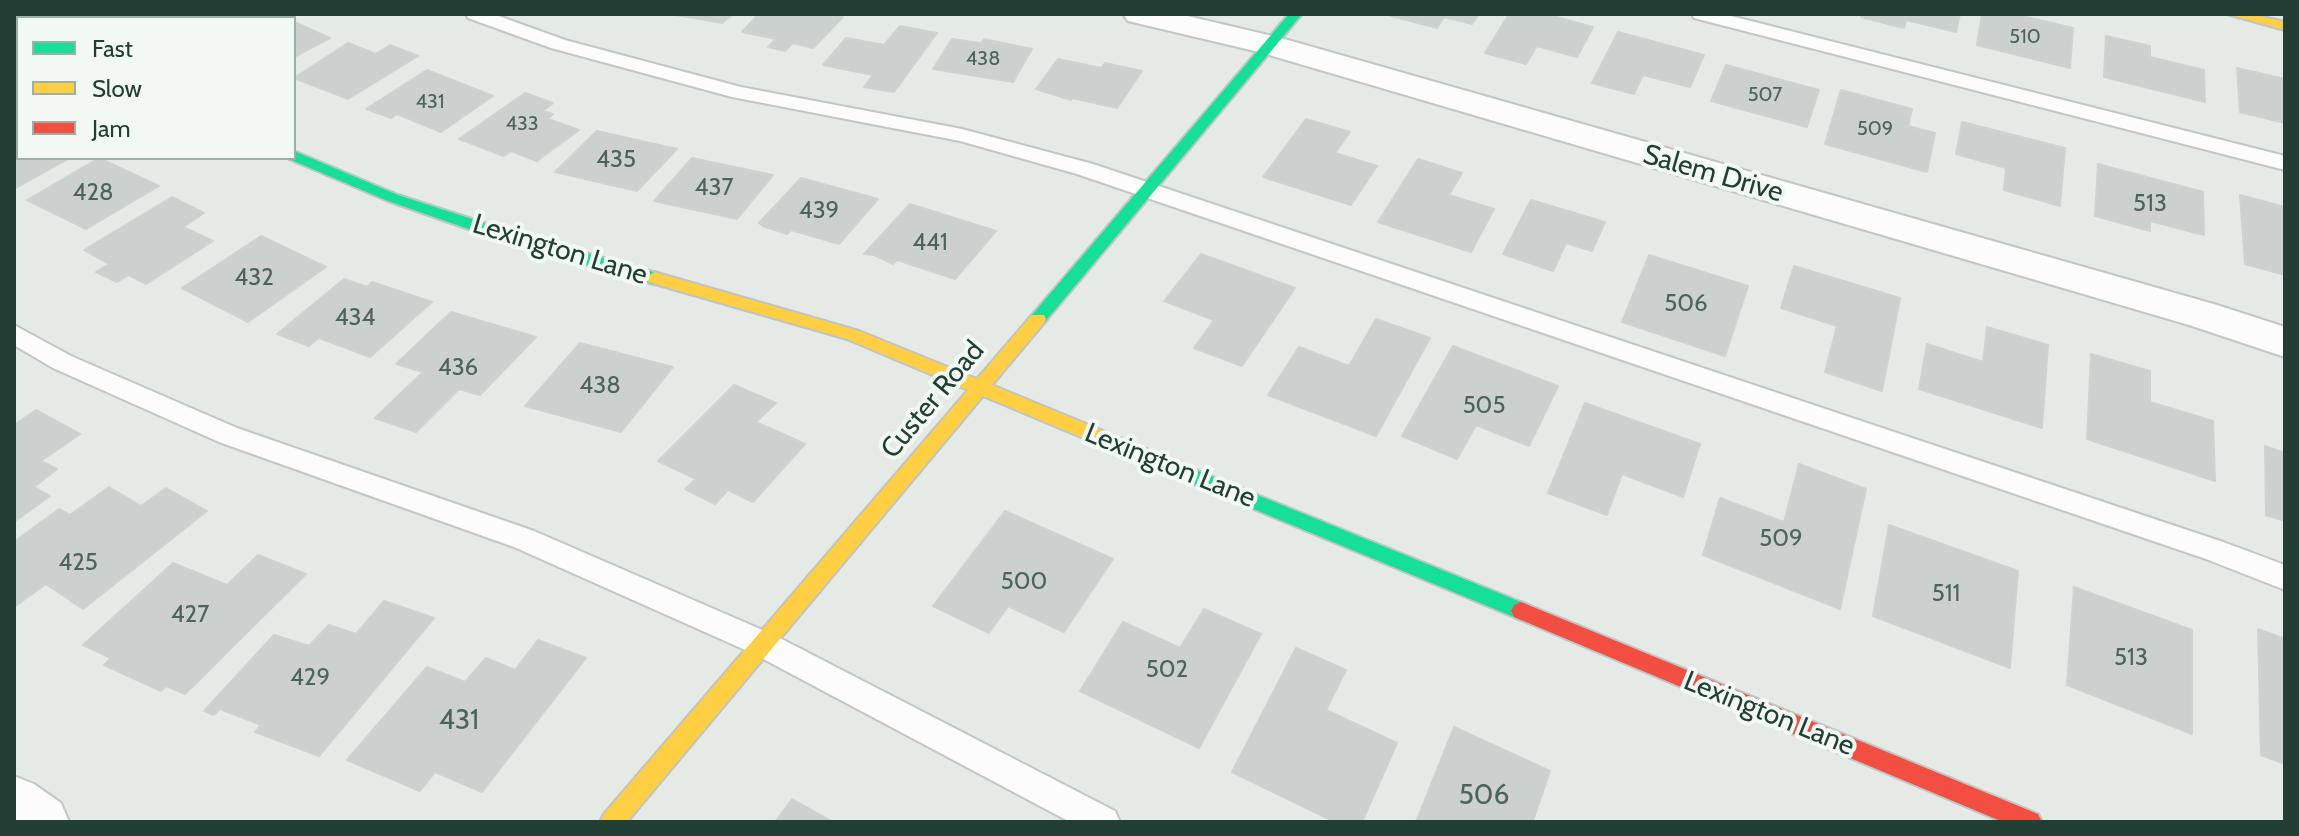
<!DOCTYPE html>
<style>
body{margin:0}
#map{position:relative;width:2299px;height:836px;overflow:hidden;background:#e5eae7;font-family:Cabin,sans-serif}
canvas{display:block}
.frame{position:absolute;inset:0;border:16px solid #213f34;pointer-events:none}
.legend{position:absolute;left:16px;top:16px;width:280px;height:144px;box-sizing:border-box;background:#f2f9f5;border:2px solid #9eafa8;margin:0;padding:10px 14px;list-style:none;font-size:24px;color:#213f34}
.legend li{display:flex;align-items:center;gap:16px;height:40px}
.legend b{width:40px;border:2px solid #9eafa8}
</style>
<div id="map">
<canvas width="2299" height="836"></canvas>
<div class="frame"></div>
<ul class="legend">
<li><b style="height:10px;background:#16e098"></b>Fast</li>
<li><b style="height:10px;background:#ffcf43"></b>Slow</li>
<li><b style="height:10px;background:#f24e42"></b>Jam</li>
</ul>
</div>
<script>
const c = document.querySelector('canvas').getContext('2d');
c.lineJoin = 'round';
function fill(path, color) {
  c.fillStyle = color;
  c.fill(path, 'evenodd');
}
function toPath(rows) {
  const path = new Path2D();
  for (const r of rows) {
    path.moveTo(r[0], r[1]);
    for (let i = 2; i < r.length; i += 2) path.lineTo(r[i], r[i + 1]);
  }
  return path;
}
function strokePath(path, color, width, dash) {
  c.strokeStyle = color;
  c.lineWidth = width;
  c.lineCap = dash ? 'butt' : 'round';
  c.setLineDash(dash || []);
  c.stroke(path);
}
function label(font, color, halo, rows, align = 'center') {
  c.font = font + ' Cabin,sans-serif';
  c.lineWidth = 8;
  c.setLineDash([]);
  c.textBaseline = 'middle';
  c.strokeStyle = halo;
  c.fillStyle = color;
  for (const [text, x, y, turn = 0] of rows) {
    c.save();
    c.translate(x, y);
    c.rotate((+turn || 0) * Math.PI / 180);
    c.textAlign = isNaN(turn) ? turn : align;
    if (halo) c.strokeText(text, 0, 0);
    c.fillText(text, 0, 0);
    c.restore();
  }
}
const building = toPath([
 [160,14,255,14,248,18,152,18,160,14],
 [671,14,733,14,722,23,671,14],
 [759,14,829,14,843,17,813,48,793,43,785,51,768,47,776,39,742,32,759,14],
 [1384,14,1479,14,1472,24,1444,17,1437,28,1384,14],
 [1509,14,1545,14,1593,27,1577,57,1537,46,1526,64,1485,53,1509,14],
 [1862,14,1960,14,1956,32,1906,20,1904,28,1861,17,1862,14],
 [1982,14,2014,14,2073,28,2070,68,1977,45,1982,14],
 [294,22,330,38,294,57,294,22],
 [900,26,937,33,894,92,864,87,873,75,823,65,846,38,884,45,900,26],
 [1618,32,1704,55,1690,87,1643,75,1634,94,1592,83,1618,32],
 [2106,36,2150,46,2150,57,2204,70,2205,102,2104,77,2106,36],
 [952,39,981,43,984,39,1032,49,1013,82,933,69,952,39],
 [348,43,376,54,390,45,418,56,348,99,294,78,348,43],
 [1058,59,1101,68,1105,63,1142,71,1117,108,1072,98,1071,100,1036,89,1058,59],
 [1726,65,1819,90,1807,127,1711,101,1726,65],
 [2237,68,2285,79,2285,123,2240,112,2237,68],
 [427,70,493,96,441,132,397,114,391,118,366,109,427,70],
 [1841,90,1912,109,1908,126,1935,133,1927,172,1825,144,1841,90],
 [525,93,553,103,543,111,553,114,548,119,579,130,537,161,511,151,504,156,459,139,525,93],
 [1306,119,1350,132,1335,153,1377,166,1351,205,1263,177,1306,119],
 [1962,122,2065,148,2060,206,2004,190,2006,168,1956,154,1962,122],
 [597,131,677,149,637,191,555,172,597,131],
 [14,132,18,134,18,158,68,159,14,189,14,132],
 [99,158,159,186,86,229,27,200,99,158],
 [692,158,773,175,737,219,654,201,692,158],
 [1418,159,1462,173,1449,195,1494,209,1471,252,1378,222,1418,159],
 [2098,164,2203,192,2204,235,2150,221,2150,231,2095,216,2098,164],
 [801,178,878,199,839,244,791,230,787,234,763,226,759,223,801,178],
 [2240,195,2285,207,2285,275,2245,264,2240,195],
 [172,197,204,213,183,227,213,241,146,284,129,275,117,282,96,272,109,264,84,250,172,197],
 [1531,200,1605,222,1592,251,1566,243,1553,271,1503,254,1531,200],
 [910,204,996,231,955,279,897,260,893,264,874,255,864,254,910,204],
 [261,236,326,267,248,322,182,288,261,236],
 [1201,254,1295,288,1242,366,1194,348,1214,320,1164,301,1201,254],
 [1649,255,1748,286,1725,356,1622,322,1649,255],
 [1794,266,1900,298,1882,391,1825,372,1837,326,1781,308,1794,266],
 [344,279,367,287,372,282,432,302,370,357,319,338,309,346,277,334,344,279],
 [451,312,536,337,480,395,459,389,416,432,375,418,423,372,396,364,451,312],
 [1376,319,1430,338,1376,436,1268,395,1299,347,1349,366,1376,319],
 [1987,327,2048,345,2042,428,1919,389,1927,344,1983,362,1987,327],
 [580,343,673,367,621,432,525,406,580,343],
 [1453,346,1558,386,1529,446,1476,425,1457,459,1402,436,1453,346],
 [2091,354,2150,371,2150,402,2213,421,2215,481,2087,439,2091,354],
 [734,385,776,403,756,422,805,444,753,502,728,490,715,504,685,489,696,479,658,461,734,385],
 [1585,403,1700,444,1683,497,1622,474,1607,515,1548,493,1585,403],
 [36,410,80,434,41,461,57,469,34,487,50,496,14,522,14,425,36,410],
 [2265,446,2285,453,2285,521,2266,515,2265,446],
 [1799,464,1866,489,1840,609,1703,555,1720,498,1784,522,1799,464],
 [109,487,141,506,166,488,207,511,83,609,46,584,14,607,14,542,59,509,70,515,109,487],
 [1005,511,1113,559,1064,632,1008,606,989,633,933,606,1005,511],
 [1889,525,2018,571,2010,668,1873,616,1889,525],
 [258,555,306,574,185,694,166,686,161,691,104,665,111,658,83,645,173,563,227,585,258,555],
 [2074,587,2192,630,2192,734,2067,685,2074,587],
 [384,601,434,618,319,756,255,732,261,725,220,709,214,715,204,711,274,635,309,646,329,625,356,634,384,601],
 [1204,609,1261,634,1199,748,1080,691,1123,622,1180,648,1204,609],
 [2258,629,2285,639,2285,764,2261,755,2258,629],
 [538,640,586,658,482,792,435,772,420,791,347,760,427,667,465,682,486,658,515,670,538,640],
 [1296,648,1346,670,1326,710,1397,743,1362,822,1335,822,1232,772,1296,648],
 [1454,727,1550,771,1533,821,1536,822,1416,822,1454,727],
 [792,799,833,822,775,822,792,799]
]);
fill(building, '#ccd1cf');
strokePath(building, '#cdd3d0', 2);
const lane = toPath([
 [466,14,493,14,565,40,741,87,962,129,1093,164,2226,543,2285,565,2285,590,2206,559,1077,174,960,141,732,97,551,48,468,18,466,14],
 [1692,14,1723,14,2285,156,2285,170,1694,18,1692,14],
 [14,325,71,356,237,428,534,531,774,635,1115,811,1120,822,1070,822,752,653,514,547,219,442,53,368,14,345,14,325]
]);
const street = toPath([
 [1123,14,1179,14,1281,38,2217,305,2285,327,2285,357,2189,325,1259,52,1128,21,1123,14],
 [14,22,18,23,18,44,14,43,14,22],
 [14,776,34,784,61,803,69,822,14,822,14,776]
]);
const fast = toPath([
 [1289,14,1302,14,1044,323,1032,323,1030,319,1032,315,1289,14],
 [294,151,398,195,512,232,660,274,662,278,654,284,500,240,388,201,289,159,294,158,294,151],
 [1181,464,1528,605,1531,611,1528,617,1521,620,1514,617,1174,476,1172,471,1174,466,1181,464]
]);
const slow = toPath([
 [2227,14,2250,14,2285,22,2285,30,2227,14],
 [654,272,859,331,977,379,1032,315,1044,315,1046,319,1044,323,992,385,1188,466,1190,471,1188,476,1174,476,983,396,627,822,600,822,604,814,968,390,847,339,648,282,646,278,654,272]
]);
const jam = toPath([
 [1521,602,2038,814,2042,822,2003,822,1514,617,1511,611,1514,605,1521,602]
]);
strokePath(lane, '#c2c7c4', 4);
strokePath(street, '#c2c7c4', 4);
strokePath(fast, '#bec6c3', 4);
strokePath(slow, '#bec6c3', 4);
strokePath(jam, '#bec6c3', 4);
fill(lane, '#fbfcfb');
fill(street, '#fbfcfb');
fill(fast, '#16e098');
fill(slow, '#ffcf43');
fill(jam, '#f24e42');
label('20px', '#4c645c', null, [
 ["510",2025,37],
 ["438",983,59],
 ["507",1765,95],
 ["431",430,102],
 ["433",522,124],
 ["509",1875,129]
]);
label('24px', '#4c645c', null, [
 ["435",616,160],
 ["437",714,188],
 ["428",93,193],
 ["513",2150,204],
 ["439",819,211],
 ["441",930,243],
 ["432",254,278],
 ["506",1686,304],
 ["434",355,318],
 ["436",458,368],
 ["438",600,386],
 ["505",1484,406],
 ["509",1781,539],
 ["425",78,563],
 ["500",1024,582],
 ["511",1946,594],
 ["427",190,615],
 ["513",2131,658],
 ["502",1167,670],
 ["429",310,678]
]);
label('28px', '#213f34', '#f2f9f5', [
 ["Salem Drive",1713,174,16],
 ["Lexington Lane",560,250,17],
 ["Custer Road",933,400,-50],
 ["Lexington Lane",1170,466,22],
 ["Lexington Lane",1769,714,22]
]);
label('28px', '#4c645c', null, [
 ["431",459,721],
 ["506",1484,796]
]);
</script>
